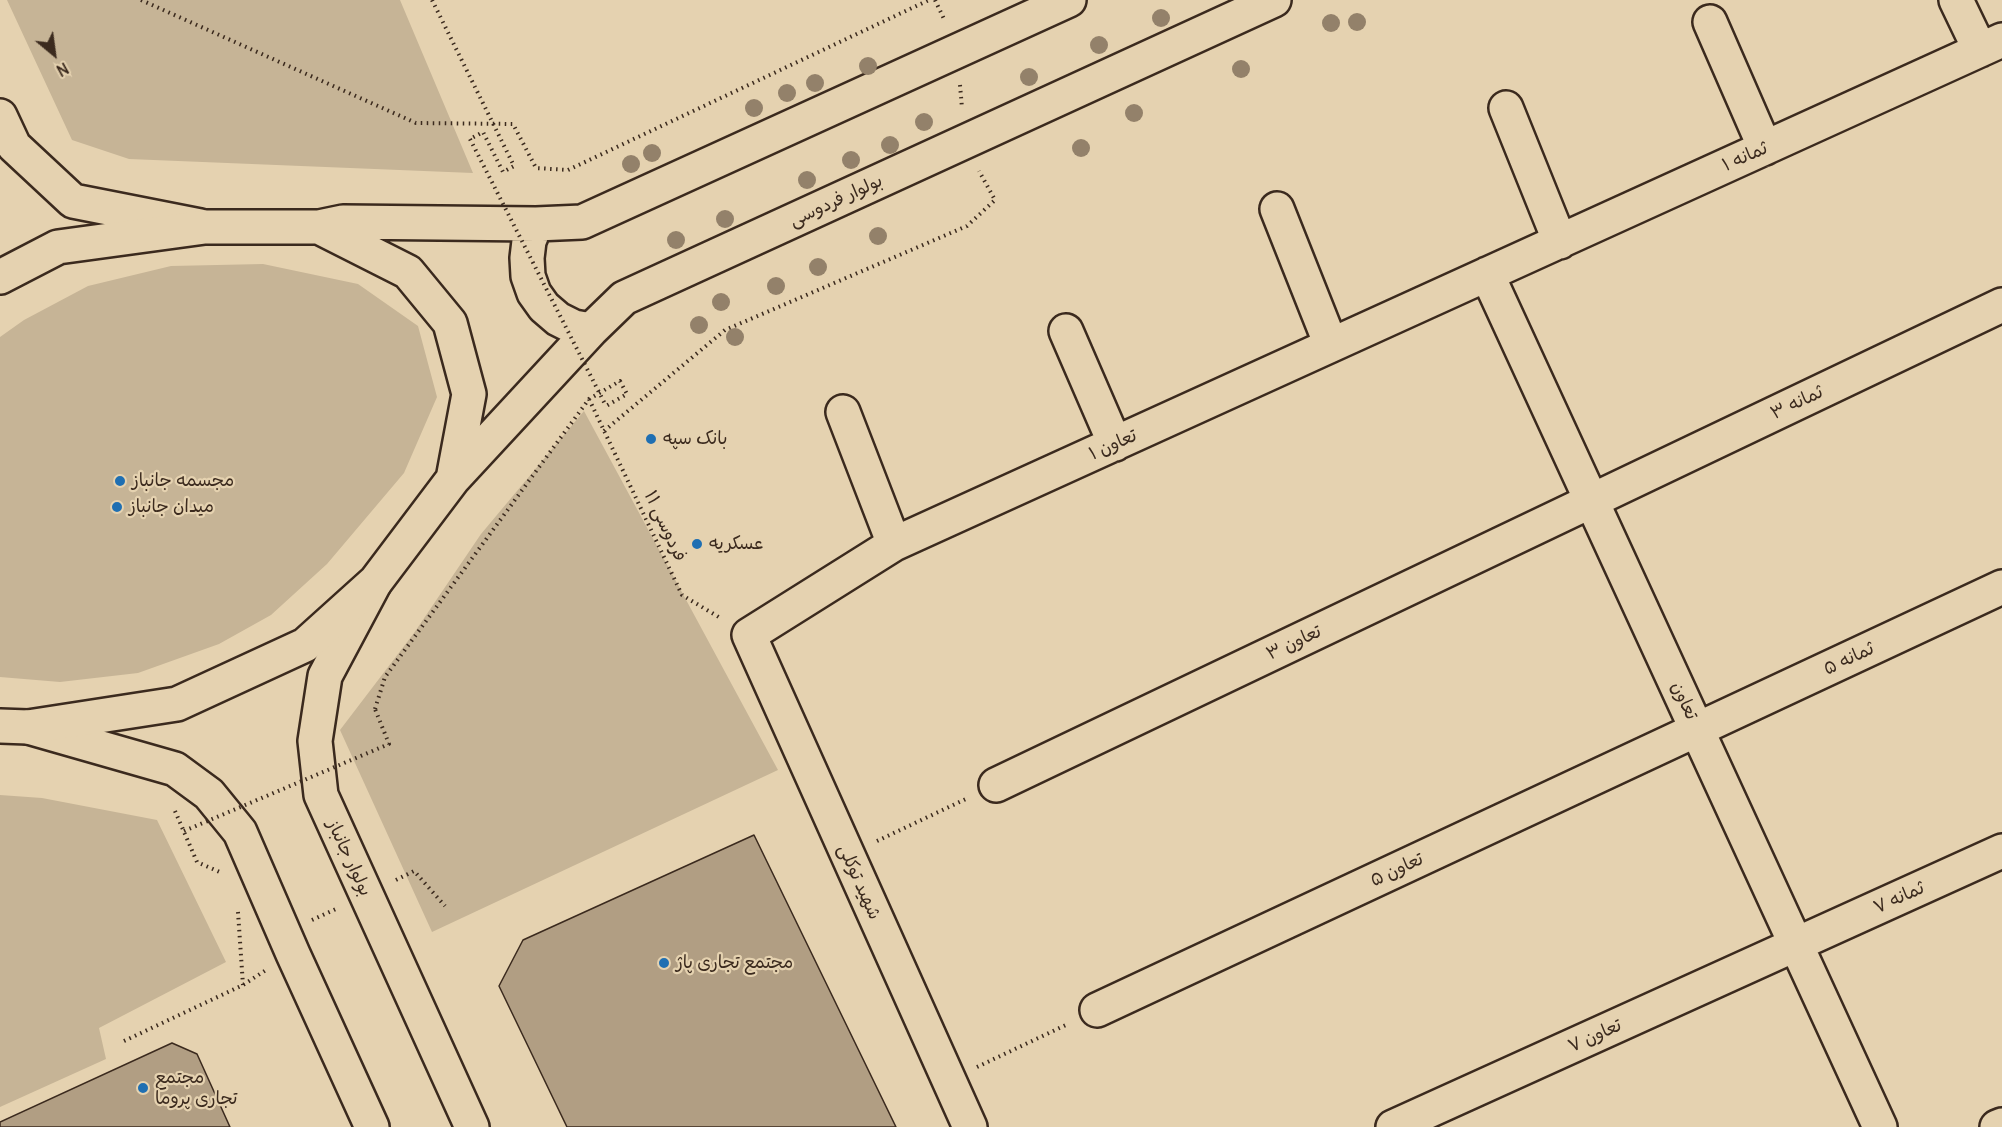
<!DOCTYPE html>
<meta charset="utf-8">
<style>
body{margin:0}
#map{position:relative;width:2002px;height:1127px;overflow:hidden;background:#e5d2b0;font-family:Delius,sans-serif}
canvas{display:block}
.north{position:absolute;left:24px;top:24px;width:60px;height:60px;-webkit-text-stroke:4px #e5d2b0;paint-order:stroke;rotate:151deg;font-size:16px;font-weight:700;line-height:24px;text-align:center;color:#3b2a1e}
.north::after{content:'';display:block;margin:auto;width:21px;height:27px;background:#3b2a1e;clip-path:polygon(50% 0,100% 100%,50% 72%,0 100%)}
</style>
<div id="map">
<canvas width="2002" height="1127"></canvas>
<div class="north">N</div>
</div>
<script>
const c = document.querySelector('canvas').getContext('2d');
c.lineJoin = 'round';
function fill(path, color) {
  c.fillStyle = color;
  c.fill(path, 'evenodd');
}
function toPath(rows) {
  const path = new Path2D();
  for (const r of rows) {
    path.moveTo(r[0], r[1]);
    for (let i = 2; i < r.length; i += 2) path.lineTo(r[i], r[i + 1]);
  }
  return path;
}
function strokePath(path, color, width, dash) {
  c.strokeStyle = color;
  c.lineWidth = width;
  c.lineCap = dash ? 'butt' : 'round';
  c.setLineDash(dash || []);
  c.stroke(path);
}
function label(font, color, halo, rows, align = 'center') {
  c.font = font + ' Delius,"Playpen Sans Arabic",sans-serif';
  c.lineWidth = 4.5;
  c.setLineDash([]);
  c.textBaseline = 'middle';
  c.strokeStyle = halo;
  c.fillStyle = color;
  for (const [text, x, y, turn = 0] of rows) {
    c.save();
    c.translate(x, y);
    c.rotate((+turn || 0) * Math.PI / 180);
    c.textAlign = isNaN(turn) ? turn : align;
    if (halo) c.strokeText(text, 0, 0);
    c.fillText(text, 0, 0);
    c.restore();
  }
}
fill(toPath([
 [7,0,400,0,473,173,129,159,72,140],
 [263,264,358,284,418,326,437,397,404,473,327,564,271,615,219,644,138,673,60,682,0,677,0,337,24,320,88,286,171,266],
 [584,411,778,770,432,932,340,730,414,633,481,534],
 [0,795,42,798,157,820,226,962,99,1028,106,1059,0,1107]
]), '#c6b496');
const building = toPath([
 [754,835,896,1127,567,1127,499,986,523,940,754,835],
 [172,1043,197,1054,230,1127,0,1127,0,1122,172,1043]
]);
fill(building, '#b19e83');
strokePath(building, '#3b2a1e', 1.5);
const minor = toPath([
 [1956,0,1980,50],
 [1710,22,1765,148],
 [1506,108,1560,242],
 [1277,209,1331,345],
 [1487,274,1880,1127],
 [1066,331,1115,444],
 [843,412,894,544],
 [996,785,2002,305],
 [1097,1010,2002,587],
 [970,1127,749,635,894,544,2002,40],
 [1393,1127,2002,851],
 [1997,1127,2002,1125]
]);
const tertiary = toPath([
 [0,116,14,146,73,201,200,226]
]);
const secondary = toPath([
 [374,584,325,676,315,741,321,795,472,1127],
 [28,727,175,769,209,794,240,832,293,954,372,1127]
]);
const primary = toPath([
 [536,224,529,241,527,258,528,276,534,293,544,307,558,319,574,327,591,330],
 [319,227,343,222,536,224,582,222,1069,0],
 [0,277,58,247,205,227,319,227,408,272,450,323,469,394,453,479],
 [0,726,28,727,177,704,305,645,376,581,453,479,591,330,624,298,1274,0]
]);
strokePath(minor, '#3b2a1e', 38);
strokePath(tertiary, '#3b2a1e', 38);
strokePath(secondary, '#3b2a1e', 38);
strokePath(primary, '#3b2a1e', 38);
strokePath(toPath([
 [141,0,416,123,513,124,536,168,568,170,929,0],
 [432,0,514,166,503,172,483,132,470,139],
 [935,0,945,21],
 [960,85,962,108],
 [589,399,682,595,722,619],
 [604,431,725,330,967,226,995,200,979,171],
 [375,709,385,677,589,399,620,381,627,394,606,406],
 [175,811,197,862,222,873],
 [877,841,968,798],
 [396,880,414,871,445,906],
 [238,912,243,985],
 [312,920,338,908],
 [124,1041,243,985,266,970],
 [977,1067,1068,1024]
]), '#3b2a1e', 4, [1.5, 4.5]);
strokePath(minor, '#e5d2b0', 33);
strokePath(tertiary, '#e5d2b0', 33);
strokePath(secondary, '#e5d2b0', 33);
strokePath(primary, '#e5d2b0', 33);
strokePath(toPath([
 [470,139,606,406],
 [184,831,389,744,375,709]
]), '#3b2a1e', 4, [1.5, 4.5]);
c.fillStyle = '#93816a';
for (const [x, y] of [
 [1161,18],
 [1357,22],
 [1331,23],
 [1099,45],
 [868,66],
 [1241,69],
 [1029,77],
 [815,83],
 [787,93],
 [754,108],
 [1134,113],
 [924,122],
 [890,145],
 [1081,148],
 [652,153],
 [851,160],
 [631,164],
 [807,180],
 [725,219],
 [878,236],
 [676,240],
 [818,267],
 [776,286],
 [721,302],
 [699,325],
 [735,337]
]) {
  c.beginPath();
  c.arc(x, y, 9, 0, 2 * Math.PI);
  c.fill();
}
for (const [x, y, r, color] of [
 [651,439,6,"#1f6fb2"],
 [120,481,6,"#1f6fb2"],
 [117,507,6,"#1f6fb2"],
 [697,544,6,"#1f6fb2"],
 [664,963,6,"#1f6fb2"],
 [143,1088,6,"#1f6fb2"]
]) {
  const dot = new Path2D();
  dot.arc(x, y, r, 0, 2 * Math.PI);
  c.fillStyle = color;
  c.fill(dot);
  strokePath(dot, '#e5d2b0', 2);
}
label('18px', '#3b2a1e', '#e5d2b0', [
 ["ثمانه ۱",1745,157,-24],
 ["بولوار فردوسی",836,201,-25],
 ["ثمانه ۳",1797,403,-25],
 ["تعاون ۱",1113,445,-24],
 ["فردوسی ۱۱",665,526,65],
 ["تعاون ۳",1294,643,-25],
 ["ثمانه ۵",1849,659,-25],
 ["تعاون",1684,701,65],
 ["بولوار جانباز",349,858,65],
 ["تعاون ۵",1397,870,-25],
 ["شهید توکلی",859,882,66],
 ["ثمانه ۷",1899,898,-24],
 ["تعاون ۷",1595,1036,-24]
]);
label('18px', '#3b2a1e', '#e5d2b0', [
 ["بانک سپه",663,439],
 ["مجسمه جانباز",132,481],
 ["میدان جانباز",129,507],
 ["عسکریه",709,544],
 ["مجتمع تجاری پاژ",676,963],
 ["مجتمع",155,1078],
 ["تجاری پروما",155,1099]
], 'left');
</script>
